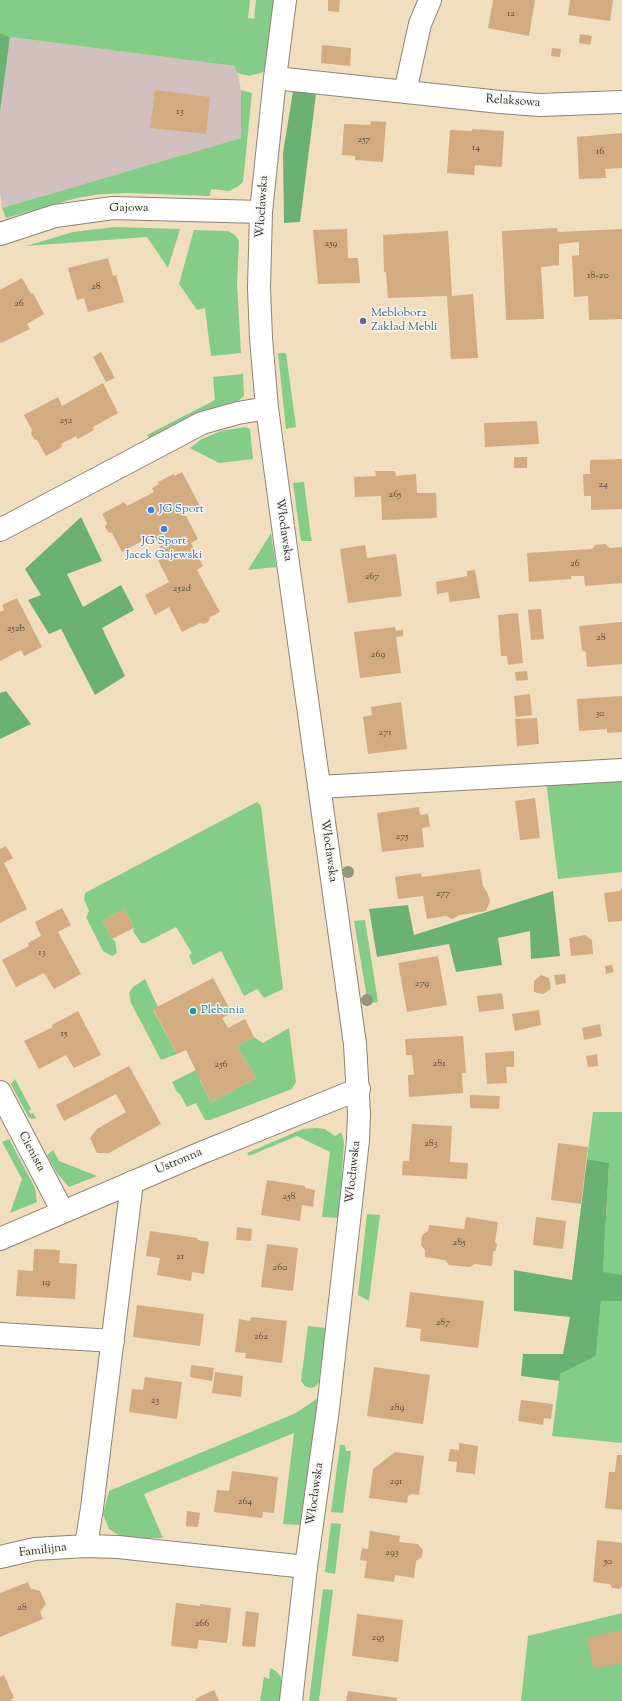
<!DOCTYPE html>
<meta charset="utf-8">
<style>
body{margin:0}
canvas{display:block;background:#f0debe}
</style>
<canvas width="622" height="1701"></canvas>
<script>
const c = document.querySelector('canvas').getContext('2d');
c.lineJoin = 'round';
function fill(path, color) {
  c.fillStyle = color;
  c.fill(path, 'evenodd');
}
function toPath(rows) {
  const path = new Path2D();
  for (const r of rows) {
    path.moveTo(r[0], r[1]);
    for (let i = 2; i < r.length; i += 2) path.lineTo(r[i], r[i + 1]);
  }
  return path;
}
function strokePath(path, color, width, dash) {
  c.strokeStyle = color;
  c.lineWidth = width;
  c.lineCap = dash ? 'butt' : 'round';
  c.setLineDash(dash || []);
  c.stroke(path);
}
function label(font, color, halo, rows, align = 'center') {
  c.font = font + ' "Sorts Mill Goudy",serif';
  c.lineWidth = 3;
  c.setLineDash([]);
  c.textBaseline = 'middle';
  c.strokeStyle = halo;
  c.fillStyle = color;
  for (const [text, x, y, turn = 0] of rows) {
    c.save();
    c.translate(x, y);
    c.rotate((+turn || 0) * Math.PI / 180);
    c.textAlign = isNaN(turn) ? turn : align;
    if (halo) c.strokeText(text, 0, 0);
    c.fillText(text, 0, 0);
    c.restore();
  }
}
fill(toPath([
 [10,37,236,66,241,90,241,138,2,208,0,192,0,112]
]), '#d2bfc0');
fill(toPath([
 [0,0,250,0,248,18,254,19,256,0,274,0,264,72,249,76,237,73,235,66,10,37,0,33],
 [241,90,252,93,243,182,237,187,229,191,211,189,210,196,127,193,102,194,77,198,6,218,2,208,241,138],
 [115,227,180,229,168,268,147,237,26,246,73,232],
 [194,230,228,231,235,235,239,241,237,284,241,353,211,356,205,308,197,310,179,284],
 [278,353,286,353,296,427,286,429],
 [243,374,244,396,238,401,201,411,149,438,147,435,215,400,213,377],
 [245,427,250,429,253,459,219,463,190,448,202,439,221,431],
 [304,482,311,538,312,541,301,541,293,483],
 [271,533,276,567,248,570],
 [622,776,622,872,558,879,546,781],
 [257,802,261,806,283,989,264,998,257,989,244,996,221,951,193,965,189,956,192,953,176,927,145,943,141,943,133,931,134,928,124,909,103,921,112,939,115,941,117,953,112,956,103,951,86,917,89,911,84,899,85,893],
 [365,920,378,1002,368,1004,354,921],
 [145,979,158,1007,153,1010,177,1054,161,1060,131,1003,129,993,133,987],
 [289,1028,296,1082,292,1089,210,1120,205,1120,196,1103,187,1107,180,1094,177,1092,172,1082,196,1070,201,1079,200,1080,211,1102,256,1078,237,1046,254,1037,263,1043],
 [15,1079,31,1109,29,1111,30,1114,33,1113,36,1118,33,1119,29,1118,11,1084],
 [593,1112,622,1112,622,1275,603,1273,609,1163,587,1159],
 [316,1128,325,1129,335,1136,341,1132,344,1142,339,1218,322,1217,330,1152,297,1136,249,1156,247,1153,303,1129],
 [9,1139,35,1188,37,1202,10,1213,22,1179,2,1142],
 [53,1150,59,1161,97,1176,69,1187,57,1173,47,1155],
 [367,1214,380,1215,369,1301,358,1295],
 [601,1301,622,1301,622,1443,552,1436,560,1374,596,1356],
 [308,1326,326,1328,319,1382,315,1387,310,1388,305,1386,301,1381],
 [318,1398,300,1525,283,1524,294,1433,144,1494,163,1538,123,1538,109,1529,103,1514,109,1491,296,1413],
 [340,1445,345,1445,346,1451,351,1451,343,1513,331,1512],
 [331,1523,341,1524,335,1574,325,1572],
 [323,1589,333,1590,319,1701,309,1701],
 [622,1613,622,1701,521,1701,528,1636],
 [270,1668,276,1671,281,1677,281,1701,260,1701,264,1677,269,1679]
]), '#84cc88');
fill(toPath([
 [0,33,10,37,0,112],
 [293,91,316,94,300,222,284,223,283,153],
 [81,517,102,561,67,574,83,607,121,585,134,610,102,628,125,676,95,695,61,629,49,634,28,600,41,595,25,569],
 [6,691,31,724,0,739,0,693],
 [553,891,560,956,531,959,530,931,498,938,502,965,456,972,449,944,377,957,369,909,408,905,414,935],
 [587,1159,609,1163,603,1272,622,1275,622,1301,601,1301,596,1356,560,1374,560,1381,521,1376,523,1354,563,1354,570,1317,514,1311,514,1270,572,1280]
]), '#6bb074');
fill(toPath([
 [328,0,340,0,339,12,328,11],
 [493,0,535,0,529,36,488,28],
 [570,0,613,0,610,21,568,15],
 [580,34,592,36,590,45,579,43],
 [322,45,351,48,350,66,321,63],
 [552,48,561,49,560,57,551,56],
 [155,90,210,97,206,134,150,128],
 [371,121,386,122,383,162,355,160,355,156,342,155,344,124,370,125],
 [472,129,504,131,502,167,475,165,474,175,447,173,450,130,472,131],
 [622,133,622,168,605,169,606,178,579,179,577,137],
 [557,228,558,232,622,229,622,319,589,320,588,296,574,297,572,256,579,255,579,242,559,244,559,265,541,267,544,319,506,320,502,231],
 [347,229,348,258,358,258,360,283,318,284,313,230],
 [448,231,452,296,473,294,478,358,451,359,447,296,388,298,386,272,384,272,383,235],
 [108,258,113,276,116,275,124,302,88,312,84,298,77,300,68,268],
 [22,278,31,294,33,293,44,314,27,324,30,329,1,343,0,341,0,290],
 [101,352,115,378,106,382,93,357],
 [103,383,118,413,93,427,94,430,78,439,76,436,61,444,62,447,46,456,37,440,34,439,31,434,32,430,24,415,58,397,62,406],
 [537,421,539,444,485,447,484,423],
 [514,457,527,457,527,468,514,468],
 [622,459,622,509,591,510,591,496,584,496,583,474,590,474,590,460],
 [375,471,395,471,396,476,416,474,417,493,436,493,437,518,382,520,381,496,355,497,354,477,376,476],
 [182,472,200,506,185,514,198,539,191,543,203,566,197,570,220,612,210,617,209,621,204,624,200,623,182,632,169,607,155,615,145,595,169,582,158,560,165,556,153,535,122,552,112,533,108,532,105,527,107,523,102,514,124,502,127,506,154,492,152,488,159,484,158,482,174,474,175,476],
 [605,544,610,548,622,547,622,583,585,586,584,576,571,576,571,579,529,582,527,553,592,549,595,545],
 [365,545,367,558,396,554,402,596,348,603,340,549],
 [475,570,480,598,450,602,448,592,437,594,436,582,467,576,467,571],
 [17,598,42,647,24,656,21,650,0,661,0,612,4,610,2,605],
 [541,609,544,639,531,640,528,610],
 [518,613,523,663,508,665,507,656,501,656,498,615],
 [622,622,622,664,587,667,586,652,582,650,579,626],
 [395,627,396,631,403,630,403,636,396,637,401,673,360,678,354,632],
 [527,671,528,680,516,681,515,672],
 [530,694,532,715,516,717,514,696],
 [622,696,622,732,607,733,607,729,579,731,577,699],
 [401,702,407,749,368,754,363,717,372,715,371,707],
 [537,718,539,744,517,746,515,719],
 [535,798,540,838,520,840,515,801],
 [419,807,420,815,428,814,430,827,422,828,424,847,382,852,377,813],
 [6,846,13,858,4,863,27,909,0,923,0,849],
 [480,869,483,886,487,892,490,901,486,911,460,915,452,919,446,916,427,919,423,896,398,899,395,877,421,873,422,877],
 [622,888,622,921,608,922,604,893,620,891],
 [62,908,71,925,58,932,81,974,54,989,44,973,16,987,2,960,29,946,28,943,41,936,35,922],
 [124,909,134,928,112,939,103,921],
 [585,935,592,940,593,954,571,956,569,938],
 [438,956,447,1005,407,1012,398,963],
 [612,965,614,972,606,974,605,966],
 [565,974,566,983,556,985,554,975],
 [541,975,549,978,551,989,543,994,534,992,534,981],
 [213,978,232,1013,222,1018,228,1028,245,1019,254,1037,237,1046,256,1078,211,1102,186,1050,177,1054,153,1009],
 [502,993,504,1009,479,1012,477,996],
 [539,1010,541,1025,515,1031,512,1014],
 [78,1011,101,1055,74,1068,66,1055,39,1069,24,1041,53,1027,52,1025],
 [600,1024,602,1036,584,1040,582,1028],
 [463,1036,466,1073,462,1073,463,1093,409,1097,408,1075,414,1075,412,1055,406,1055,405,1039],
 [514,1051,514,1067,506,1067,507,1083,487,1084,485,1053],
 [597,1054,598,1066,588,1067,586,1056],
 [129,1066,161,1124,109,1153,97,1153,90,1138,97,1129,126,1112,116,1094,64,1121,56,1105],
 [470,1095,500,1096,499,1109,470,1108],
 [412,1124,452,1126,450,1162,468,1163,467,1179,402,1175,403,1161,409,1161],
 [558,1143,588,1147,581,1204,551,1200],
 [267,1180,305,1186,305,1188,315,1190,313,1207,302,1205,300,1221,261,1215],
 [466,1217,498,1222,495,1242,497,1244,496,1250,493,1252,492,1266,475,1264,470,1267,449,1265,445,1260,425,1257,425,1250,421,1245,422,1235,428,1231,429,1225,464,1229],
 [536,1217,566,1221,563,1249,533,1245],
 [237,1227,252,1229,251,1241,236,1240],
 [150,1231,197,1238,198,1240,209,1242,204,1274,192,1272,191,1281,157,1275,160,1258,146,1256],
 [267,1244,298,1248,293,1291,261,1287],
 [34,1249,60,1250,59,1263,77,1264,75,1299,16,1296,18,1270,33,1271],
 [410,1292,484,1301,478,1348,420,1341,421,1329,406,1327],
 [137,1305,204,1314,200,1346,133,1337],
 [251,1317,287,1321,282,1363,245,1358,246,1353,235,1352,239,1319,250,1321],
 [191,1365,214,1368,212,1381,190,1377],
 [374,1367,430,1375,423,1424,367,1416],
 [215,1372,243,1376,241,1397,212,1393],
 [145,1377,182,1382,177,1419,129,1412,132,1389,143,1390],
 [521,1400,553,1404,551,1419,544,1418,543,1425,518,1421],
 [459,1443,478,1446,475,1474,456,1472,457,1462,448,1461,450,1449,459,1450],
 [395,1452,424,1456,419,1495,412,1494,408,1496,407,1503,369,1498,373,1469],
 [617,1455,622,1455,622,1510,605,1508,609,1472,615,1472],
 [232,1471,278,1477,274,1513,263,1512,262,1518,214,1512,217,1490,229,1491],
 [187,1511,200,1513,198,1527,186,1526],
 [370,1531,400,1536,399,1542,418,1544,423,1550,422,1557,416,1561,414,1578,395,1575,394,1582,364,1578,367,1561,360,1560,362,1548,368,1549],
 [597,1540,622,1543,622,1586,620,1589,612,1588,610,1584,593,1582],
 [28,1582,31,1589,33,1589,40,1591,46,1604,40,1612,43,1619,0,1637,0,1593],
 [176,1603,200,1606,200,1604,231,1608,227,1643,199,1640,197,1649,171,1646],
 [246,1611,259,1613,255,1647,242,1646],
 [357,1614,403,1620,398,1662,352,1656],
 [622,1630,622,1663,594,1669,587,1638],
 [4,1675,14,1698,11,1699,12,1701,0,1701,0,1677],
 [214,1690,219,1701,196,1701,195,1699],
 [348,1691,397,1698,397,1701,346,1701]
]), '#d3ab80');
const minor = toPath([
 [285,0,275,78,261,212,259,288,261,338,267,408,288,563,355,1044,359,1114,358,1140,328,1409,306,1567,291,1701],
 [275,78,500,102,540,105,622,102],
 [405,92,420,24,430,0],
 [0,234,55,216,113,208,261,212],
 [0,530,202,423,238,413,267,408],
 [319,787,622,770],
 [0,1092,63,1212],
 [0,1239,201,1153,359,1089],
 [0,1334,113,1341],
 [86,1546,92,1508,132,1182],
 [0,1557,35,1549,86,1546,118,1547,306,1567]
]);
strokePath(minor, '#8e8474', 24);
strokePath(minor, '#fff', 22);
c.fillStyle = '#92967d';
for (const [x, y] of [
 [348,872],
 [367,1000]
]) {
  c.beginPath();
  c.arc(x, y, 6, 0, 2 * Math.PI);
  c.fill();
}
for (const [x, y, r, color] of [
 [363,321,4,"#5c6f8a"],
 [151,510,4,"#3f7fe0"],
 [164,529,4,"#3f7fe0"],
 [193,1011,4,"#0f9aa8"]
]) {
  const dot = new Path2D();
  dot.arc(x, y, r, 0, 2 * Math.PI);
  c.fillStyle = color;
  c.fill(dot);
  strokePath(dot, '#f6f6f2', 1.5);
}
label('10px', '#554b40', null, [
 ["12",511,14],
 ["13",180,112],
 ["257",364,140],
 ["14",476,148],
 ["16",600,152],
 ["259",331,244],
 ["18-20",598,276],
 ["28",96,287],
 ["26",19,304],
 ["252",66,421],
 ["24",603,485],
 ["265",395,495],
 ["26",575,564],
 ["267",372,577],
 ["252d",182,589],
 ["252b",16,629],
 ["28",601,638],
 ["269",378,655],
 ["30",600,714],
 ["271",385,733],
 ["275",402,837],
 ["277",443,894],
 ["13",42,953],
 ["279",422,984],
 ["15",64,1034],
 ["281",439,1064],
 ["256",221,1065],
 ["283",431,1144],
 ["258",289,1197],
 ["285",459,1243],
 ["21",180,1257],
 ["260",280,1268],
 ["19",46,1283],
 ["287",443,1323],
 ["262",261,1337],
 ["23",155,1401],
 ["289",397,1408],
 ["291",396,1482],
 ["264",245,1502],
 ["293",392,1553],
 ["50",608,1562],
 ["28",22,1608],
 ["266",202,1624],
 ["295",378,1638]
]);
label('12px', '#2b2b2b', '#f6f6f2', [
 ["Relaksowa",513,102,4],
 ["Włocławska",263,207,-86],
 ["Gajowa",129,209],
 ["Włocławska",283,530,82],
 ["Włocławska",328,851,82],
 ["Cienista",31,1152,62],
 ["Ustronna",179,1162,-23],
 ["Włocławska",354,1172,-84],
 ["Włocławska",316,1494,-82],
 ["Familijna",43,1551,-7]
]);
label('12px', '#4e5e75', '#f6f6f2', [
 ["Meblobor2",371,314],
 ["Zakład Mebli",371,328]
], 'left');
label('12px', '#366cbe', '#f6f6f2', [
 ["JG Sport",159,510],
 ["JG Sport",164,542,"center"],
 ["Jacek Gajewski",164,556,"center"]
], 'left');
label('12px', '#0d838f', '#f6f6f2', [
 ["Plebania",201,1011]
], 'left');
</script>
